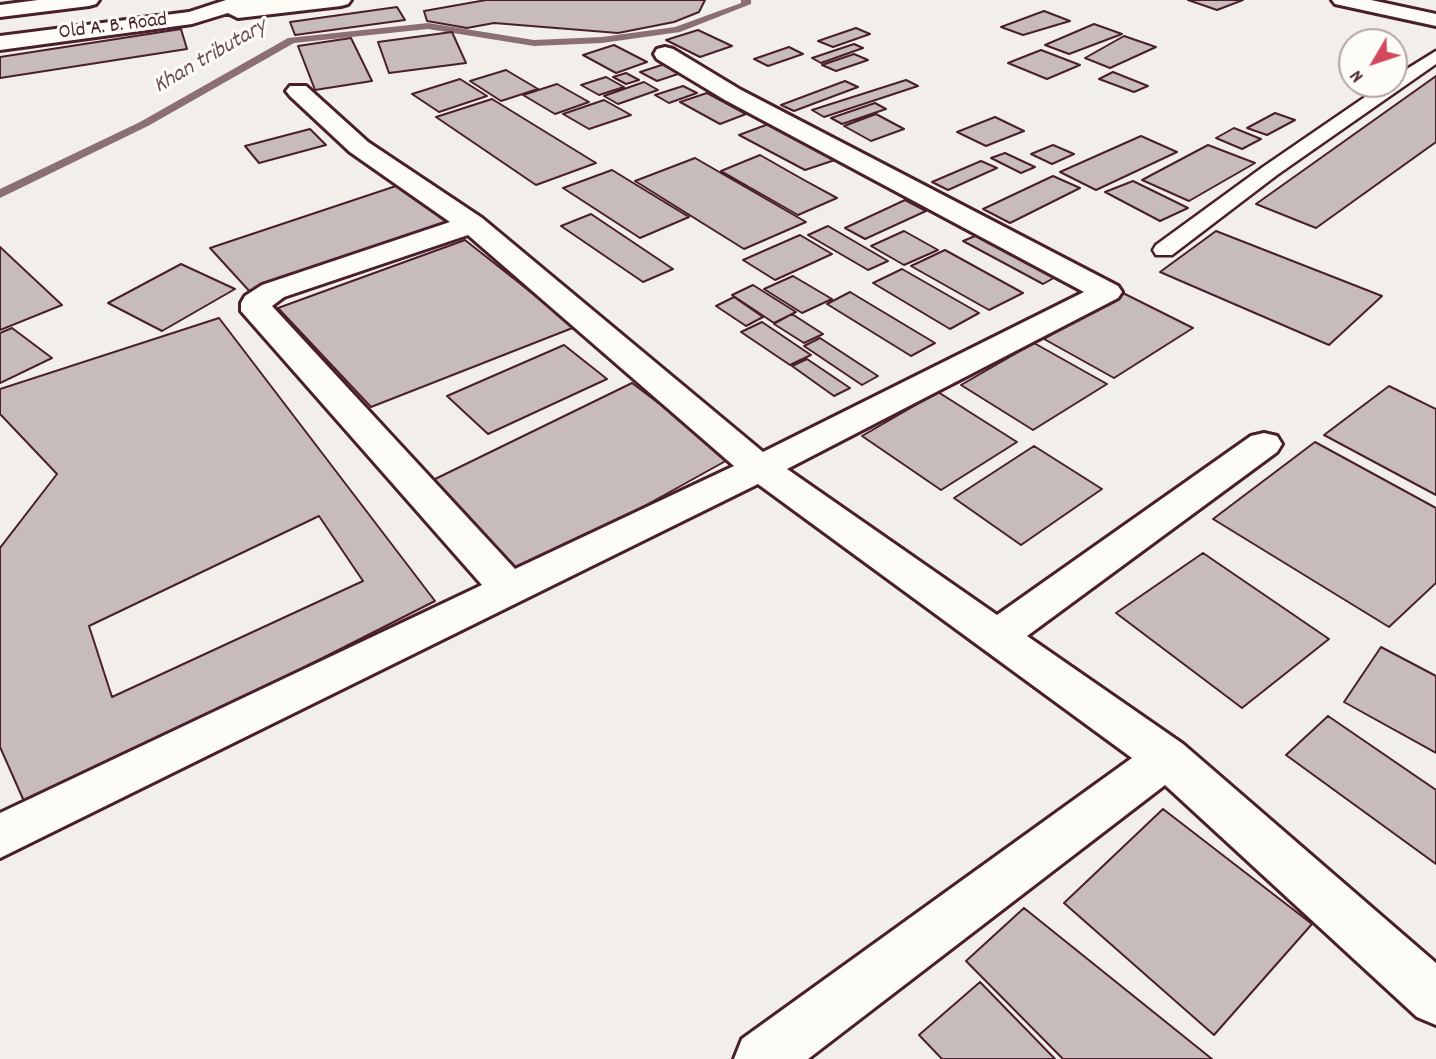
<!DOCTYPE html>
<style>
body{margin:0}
#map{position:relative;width:1436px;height:1059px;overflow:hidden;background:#f2efeb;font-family:Dekko,sans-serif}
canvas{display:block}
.north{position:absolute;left:1338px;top:28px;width:70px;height:70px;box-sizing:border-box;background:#fdfcf7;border:2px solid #b5a4a5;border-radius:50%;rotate:231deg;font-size:19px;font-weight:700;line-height:28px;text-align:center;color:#4a1f2b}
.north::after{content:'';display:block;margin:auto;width:24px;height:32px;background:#d1495b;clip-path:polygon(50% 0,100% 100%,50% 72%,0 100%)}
</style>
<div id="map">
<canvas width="1436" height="1059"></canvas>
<div class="north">N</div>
</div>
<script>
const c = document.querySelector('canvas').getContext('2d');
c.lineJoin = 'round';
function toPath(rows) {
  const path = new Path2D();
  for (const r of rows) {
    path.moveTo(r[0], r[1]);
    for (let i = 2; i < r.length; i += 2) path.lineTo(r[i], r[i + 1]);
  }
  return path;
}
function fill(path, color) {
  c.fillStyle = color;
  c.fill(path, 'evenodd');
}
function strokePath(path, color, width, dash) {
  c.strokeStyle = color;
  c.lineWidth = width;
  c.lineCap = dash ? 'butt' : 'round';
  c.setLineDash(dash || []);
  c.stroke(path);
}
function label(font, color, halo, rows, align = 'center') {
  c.font = font + ' Dekko,sans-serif';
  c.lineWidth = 6;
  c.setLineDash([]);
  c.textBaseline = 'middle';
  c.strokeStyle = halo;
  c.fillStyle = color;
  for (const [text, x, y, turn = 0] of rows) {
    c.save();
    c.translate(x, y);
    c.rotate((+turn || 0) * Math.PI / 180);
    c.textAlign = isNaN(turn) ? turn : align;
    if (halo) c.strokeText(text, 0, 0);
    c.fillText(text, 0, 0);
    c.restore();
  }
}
fill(toPath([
 [741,0,751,0,751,4,680,32,602,43,534,46,428,29,294,43,148,126,0,198,0,189,140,122,288,38,428,23,534,40,602,37,675,27,741,3,741,0]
]), '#8b6f75');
const building = toPath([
 [486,0,705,0,699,12,674,22,618,33,494,23,467,28,427,21,424,11,486,0],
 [1188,0,1243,0,1217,10,1188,0],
 [397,7,405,20,295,35,290,22,397,7],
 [1044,11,1070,21,1023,35,1001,27,1044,11],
 [1094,24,1122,34,1069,54,1045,45,1094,24],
 [856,28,870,34,833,47,818,41,856,28],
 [181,29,187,49,0,78,0,57,181,29],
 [698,30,732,46,700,57,666,40,698,30],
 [452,32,466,63,389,73,378,42,452,32],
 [1124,36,1156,47,1110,68,1085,58,1124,36],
 [351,38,372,81,315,90,298,46,351,38],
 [854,44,863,48,821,63,812,58,854,44],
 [614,45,647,62,616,73,583,55,614,45],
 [789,47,803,54,768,66,754,59,789,47],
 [1041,50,1080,65,1047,79,1008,63,1041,50],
 [854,54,868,60,836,71,822,65,854,54],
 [671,62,687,71,657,81,640,72,671,62],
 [506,70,538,89,501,101,470,81,506,70],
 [1113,72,1148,86,1134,92,1099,79,1113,72],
 [626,73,639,80,626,84,613,77,626,73],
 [1436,76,1436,142,1316,228,1256,204,1436,76],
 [606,77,624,87,599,95,581,85,606,77],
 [460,79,487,96,439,112,412,94,460,79],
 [906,80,918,86,824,117,812,110,906,80],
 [845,81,858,87,794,111,781,105,845,81],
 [644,82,658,90,618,104,604,96,644,82],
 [557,84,589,102,555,114,523,95,557,84],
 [683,86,697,93,669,103,655,95,683,86],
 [707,93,746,114,720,124,680,102,707,93],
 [492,99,596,163,536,185,436,117,492,99],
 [604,100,631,115,589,129,563,114,604,100],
 [875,103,886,109,842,124,831,118,875,103],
 [1275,113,1295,120,1267,135,1247,128,1275,113],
 [876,114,904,129,871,141,844,126,876,114],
 [995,117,1024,131,986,146,957,132,995,117],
 [774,122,844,157,805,170,739,135,774,122],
 [1234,128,1261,139,1242,149,1216,138,1234,128],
 [310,129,326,145,259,163,245,146,310,129],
 [1141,136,1177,152,1096,190,1060,172,1141,136],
 [1053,145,1074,154,1052,164,1031,154,1053,145],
 [1208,145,1255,163,1189,201,1142,180,1208,145],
 [1005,153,1035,167,1021,173,991,158,1005,153],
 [760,155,804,180,837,198,798,215,721,171,760,155],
 [695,158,806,222,744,249,635,181,695,158],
 [981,161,997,168,948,190,932,182,981,161],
 [612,170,689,217,640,238,563,188,612,170],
 [1053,176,1080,188,1010,223,983,209,1053,176],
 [1133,181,1188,208,1160,221,1105,192,1133,181],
 [399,185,448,223,252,294,210,248,399,185],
 [905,200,926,211,865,239,845,228,905,200],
 [591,214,673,269,643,282,561,226,591,214],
 [828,226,888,261,868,270,808,235,828,226],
 [904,231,938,250,904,265,871,246,904,231],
 [1216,231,1382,296,1329,345,1160,272,1216,231],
 [980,234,1059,275,1043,284,963,241,980,234],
 [800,235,832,254,775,280,743,260,800,235],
 [465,240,575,327,371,407,278,308,465,240],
 [0,247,62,305,0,330,0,247],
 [945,250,1023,293,989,310,911,266,945,250],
 [181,264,235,289,162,331,108,303,181,264],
 [902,269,979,313,950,329,873,283,902,269],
 [793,276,832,299,802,313,764,289,793,276],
 [753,285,796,312,774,323,732,295,753,285],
 [850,292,935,343,911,356,827,304,850,292],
 [1123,293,1193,328,1114,378,1044,339,1123,293],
 [734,297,763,317,746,326,716,306,734,297],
 [792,314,823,334,804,343,774,324,792,314],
 [219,318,435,601,27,808,0,747,0,548,57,474,0,414,0,389,219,318],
 [762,322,811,355,790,365,741,332,762,322],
 [12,328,52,358,0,383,0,333,12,328],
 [820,338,878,376,862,385,804,346,820,338],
 [1034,343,1107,384,1033,430,961,385,1034,343],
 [564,345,607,379,488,434,447,396,564,345],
 [807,359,850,388,834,396,792,366,807,359],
 [632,383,731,458,522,574,429,482,632,383],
 [1389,386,1436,409,1436,495,1324,435,1389,386],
 [938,392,1017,442,941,490,862,436,938,392],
 [1315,442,1436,508,1436,583,1389,627,1213,519,1315,442],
 [1034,446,1102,489,1021,545,954,498,1034,446],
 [319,516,363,581,112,697,89,626,319,516],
 [1203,553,1329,639,1242,708,1116,613,1203,553],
 [1381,647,1436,676,1436,753,1344,702,1381,647],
 [1328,716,1436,790,1436,864,1286,755,1328,716],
 [1163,809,1312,924,1214,1035,1064,903,1163,809],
 [1024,908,1212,1059,1063,1059,966,961,1024,908],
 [980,982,1055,1059,942,1059,919,1035,980,982]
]);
fill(building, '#c8bbbb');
strokePath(building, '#4a1f2b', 2);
const service = toPath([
 [1436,51,1436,64,1277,175,1172,255,1156,255,1153,250,1156,245,1263,167,1384,84,1394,84,1394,77,1436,51]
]);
const minor = toPath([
 [665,47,673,49,741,90,1118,286,1122,292,1118,298,787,469,997,615,1251,436,1264,433,1277,436,1282,444,1277,452,1027,636,1183,744,1436,963,1436,1025,1417,1017,1165,785,808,1059,734,1059,742,1039,1132,758,758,484,0,858,0,813,482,585,241,311,241,303,245,296,262,285,450,222,350,152,290,96,286,91,290,86,306,86,368,142,482,218,763,452,1084,292,725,100,657,59,654,54,657,49,665,47],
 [468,235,734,466,515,569,272,306,284,297,468,235]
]);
const secondary = toPath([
 [38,0,99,0,96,4,89,6,0,17,0,5,38,0],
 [226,0,351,0,348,4,341,6,238,18,228,13,192,24,0,50,0,36,189,12,226,0],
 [1332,0,1371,0,1436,14,1436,26,1335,4,1332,0]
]);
strokePath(service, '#4a1f2b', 5);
strokePath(minor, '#4a1f2b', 6);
strokePath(secondary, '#4a1f2b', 6);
fill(service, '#fdfcf7');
fill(minor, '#fdfcf7');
fill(secondary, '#fdfcf7');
label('21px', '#4a1f2b', '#fdfcf7', [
 ["Old A. B. Road",113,28,-7]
]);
label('italic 23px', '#704e56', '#fdfcf7', [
 ["Khan tributary",211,58,-30]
]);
</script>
